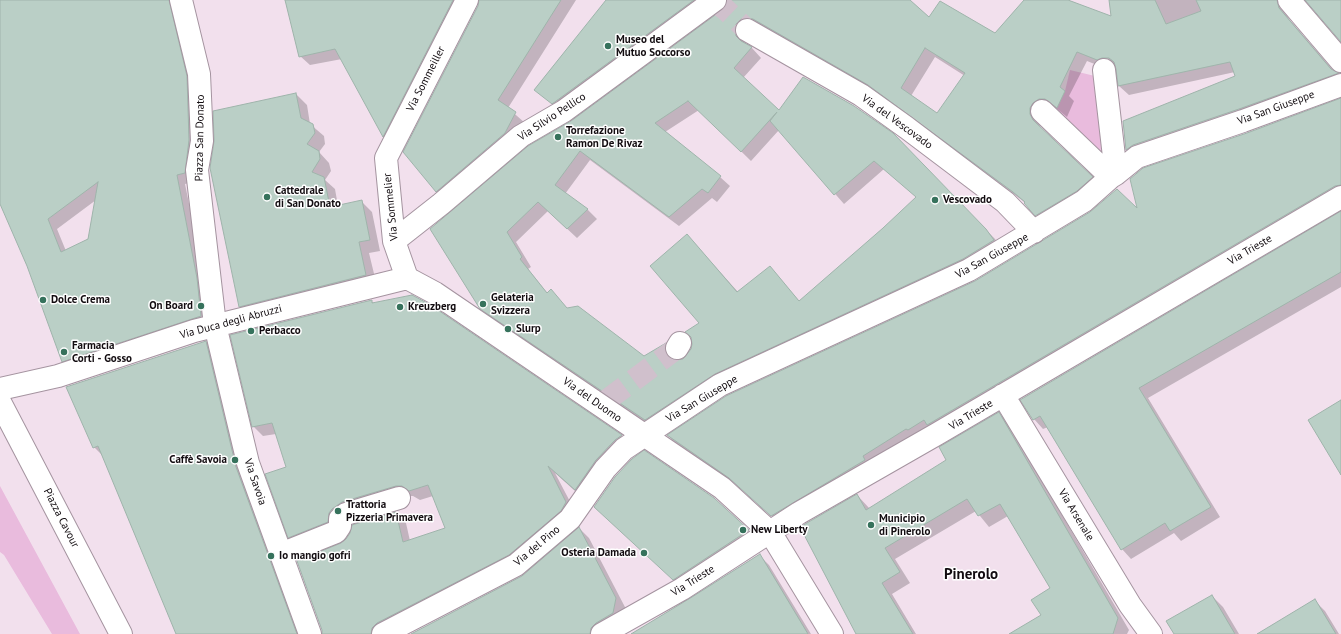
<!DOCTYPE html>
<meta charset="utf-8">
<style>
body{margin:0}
canvas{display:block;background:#f2e0ed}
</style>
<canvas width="1341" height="634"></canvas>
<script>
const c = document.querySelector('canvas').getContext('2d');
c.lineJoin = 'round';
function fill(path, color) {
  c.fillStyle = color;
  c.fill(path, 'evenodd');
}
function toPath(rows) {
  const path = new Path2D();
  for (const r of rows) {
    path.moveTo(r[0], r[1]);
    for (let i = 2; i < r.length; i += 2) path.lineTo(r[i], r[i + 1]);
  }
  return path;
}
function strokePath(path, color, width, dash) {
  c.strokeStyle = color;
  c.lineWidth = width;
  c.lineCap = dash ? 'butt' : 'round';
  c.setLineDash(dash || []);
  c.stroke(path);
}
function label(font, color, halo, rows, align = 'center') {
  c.font = font + ' "PT Sans",sans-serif';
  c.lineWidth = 3;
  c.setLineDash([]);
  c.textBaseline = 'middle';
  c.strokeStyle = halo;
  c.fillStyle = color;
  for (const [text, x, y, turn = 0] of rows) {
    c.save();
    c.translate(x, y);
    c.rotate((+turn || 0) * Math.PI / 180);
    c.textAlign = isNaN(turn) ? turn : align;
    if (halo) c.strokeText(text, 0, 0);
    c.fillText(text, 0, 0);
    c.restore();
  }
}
fill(toPath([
 [1070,70,1099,77,1106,160,1055,111,1065,91],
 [0,486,80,634,52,634,4,555,0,552]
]), '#e9bbdd');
fill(toPath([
 [0,0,181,0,196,86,194,182,185,184,206,288,210,326,72,370,63,361,28,265,0,202],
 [96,200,88,239,66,251,57,229],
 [286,0,468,0,392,145,383,137,342,59,310,65,300,56],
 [480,0,576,0,508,108,525,123,446,201,436,191],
 [607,0,716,0,562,112,535,89],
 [728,0,909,0,929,19,995,34,1026,0,1065,0,1112,18,1110,0,1290,0,1286,13,1289,19,1334,71,1341,76,1136,159,1127,150,1124,122,1236,77,1235,72,1129,95,1119,86,1117,67,1112,67,1107,69,1087,61,1069,96,1074,101,1067,117,1056,108,1049,108,1039,118,1039,124,1042,130,1101,187,1046,224,1023,201,879,94,764,28,744,40,745,44,752,48,761,58,743,78,779,111,892,134,995,239,1003,250,655,429,491,318,481,308,431,229,572,122,723,11,727,6],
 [935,57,965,76,937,115,911,96],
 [699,110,751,161,779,130,844,204,884,169,917,197,883,229,800,302,770,267,738,292,687,235,701,324,688,355,684,360,674,361,675,353,666,344,643,357,568,309,551,291,548,294,528,269,531,267,516,242,548,211,577,238,597,219,588,210,565,194,590,160,679,226,712,198,717,202,730,186,720,177,665,132],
 [296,94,307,105,310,124,324,136,325,144,319,152,329,163,331,171,325,180,335,189,338,206,361,201,372,212,380,251,369,253,377,286,251,317,240,306],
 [1341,99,1341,198,782,525,740,487,678,445,668,436,1139,211,1247,134],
 [1341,213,1341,287,1148,398,1220,517,1181,541,1174,533,1131,559,1122,549,1048,427,1043,429,1034,419],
 [371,301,374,303,428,305,621,436,631,446,585,500,555,473,576,513,571,521,386,634,323,634,342,544,396,513,406,523,410,541,447,528,433,496,420,500,413,496,406,496,299,547,289,537,287,468,276,434,263,436,253,426],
 [206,342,216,352,302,634,177,634,103,456,94,447],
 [999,413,1009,424,1129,630,1127,634,1011,634,1042,616,1051,589,1008,516,989,527,976,511,895,559,910,583,892,594,916,634,858,634,857,495,870,509,948,460],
 [603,515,748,530,756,538,682,587],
 [579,528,589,538,626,609,605,634,412,634,522,577],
 [759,555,769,565,811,634,633,634],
 [1212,596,1223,607,1239,634,1175,634],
 [1314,600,1325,611,1339,634,1280,634]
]), '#0003');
const building = toPath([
 [0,0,169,0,187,76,189,140,185,173,177,175,197,278,201,316,62,362,27,266,0,204,0,0],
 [98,182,88,239,61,252,48,219,98,182],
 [285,0,453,0,383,137,335,49,299,57,285,0],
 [479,0,561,0,498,100,516,112,505,133,436,192,403,152,478,6,479,0],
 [606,0,694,0,552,104,534,90,606,0],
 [727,0,910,0,929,17,940,1,995,33,1024,0,1068,0,1111,16,1109,0,1155,0,1166,24,1201,11,1196,0,1277,0,1279,8,1331,69,1339,73,1239,109,1133,145,1126,150,1123,121,1235,76,1230,62,1118,86,1116,69,1114,62,1109,58,1102,58,1097,60,1077,52,1060,87,1065,91,1057,108,1045,99,1039,99,1033,103,1030,108,1030,114,1033,120,1093,177,1077,191,1035,216,1024,203,1025,202,1013,192,868,85,753,19,747,18,741,19,736,24,735,30,736,36,741,41,752,47,734,68,779,110,803,77,854,106,893,133,986,229,994,240,963,259,715,374,645,420,480,309,430,229,528,146,571,121,722,10,726,5,727,0],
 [925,48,965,73,937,113,901,88,925,48],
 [688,101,741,152,777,112,770,121,834,195,874,161,916,197,883,228,799,301,770,266,737,292,687,234,650,266,699,323,685,332,691,337,692,344,691,349,683,359,676,360,670,358,666,354,665,348,666,343,644,356,578,306,567,308,551,289,547,293,520,259,522,257,507,232,538,202,567,229,588,209,555,185,580,151,669,217,702,189,708,193,721,176,655,123,688,101],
 [1305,0,1341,0,1341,42,1305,0],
 [296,93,301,118,313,124,315,133,307,144,319,151,320,159,312,172,324,177,330,207,362,200,370,240,359,242,366,275,239,307,210,168,214,141,213,111,296,93],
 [1341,98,1341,185,1335,186,927,425,924,420,908,430,906,429,863,456,865,460,771,516,729,478,667,435,726,396,975,281,1090,212,1117,189,1137,208,1130,179,1143,168,1247,133,1341,98],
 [1341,211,1341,272,1139,388,1211,507,1170,531,1165,523,1121,550,1040,416,1033,420,1020,400,1341,211],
 [412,295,429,304,622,435,615,440,596,460,575,490,548,466,566,502,561,511,509,555,377,623,372,628,371,634,322,634,322,630,297,561,341,543,346,539,350,533,352,525,396,512,403,542,445,528,428,485,409,491,402,486,396,486,342,502,332,509,329,513,328,522,288,538,265,474,286,467,272,423,252,427,230,335,372,300,372,303,412,295],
 [206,341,236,467,297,634,176,634,98,446,93,448,66,387,206,341],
 [1341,400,1341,475,1308,420,1341,400],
 [999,412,1118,618,1113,634,1009,634,1041,615,1031,600,1050,588,1000,504,978,516,967,499,885,548,900,572,882,583,913,634,856,634,800,527,857,494,866,510,946,460,939,447,999,412],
 [644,450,714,498,749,530,673,580,594,507,615,477,632,459,644,450],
 [579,527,616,598,613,613,596,623,591,628,590,634,411,634,522,576,579,527],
 [760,554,808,634,631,634,692,597,760,554],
 [1212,595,1235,634,1174,634,1166,621,1212,595],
 [1315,599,1336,634,1257,634,1315,599]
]);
fill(building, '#bacfc6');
strokePath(building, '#9fb4ab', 1);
strokePath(toPath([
 [713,1,725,9,747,30],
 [607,400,677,348]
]), '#d0c0cc', 22, [22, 11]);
const minor = toPath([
 [181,0,199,74,202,141,197,170,215,325,248,463,310,634],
 [1289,0,1341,61],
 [747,30,861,95,907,128,1005,202,1034,232],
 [1104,70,1116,174],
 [1042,111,1111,177],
 [394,241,441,204,521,136,564,111,715,0],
 [407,278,435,293,722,488,770,532,832,634],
 [407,278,394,241,386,158,467,0],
 [677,348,680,343],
 [0,389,58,376,194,331,407,278],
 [1003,395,1130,605,1151,634],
 [0,402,121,634],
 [281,554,336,532,340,526,340,519,346,514,399,498],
 [383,634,516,565,570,519,605,469,624,449,720,385,969,270,1084,201,1111,177,1116,174,1137,157,1243,121,1341,85],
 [602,634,682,589,799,513,937,434,1341,197]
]);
strokePath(minor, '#a594a0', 24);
strokePath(minor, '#fff', 22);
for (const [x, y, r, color] of [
 [608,46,4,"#36725c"],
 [558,137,4,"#36725c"],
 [267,197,4,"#36725c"],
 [935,200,4,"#36725c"],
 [43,300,4,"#36725c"],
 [483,304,4,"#36725c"],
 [201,306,4,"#36725c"],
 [400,307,4,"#36725c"],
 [508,329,4,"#36725c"],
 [251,331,4,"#36725c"],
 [64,352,4,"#36725c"],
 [235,460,4,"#36725c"],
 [338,511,4,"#36725c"],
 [871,525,4,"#36725c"],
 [743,530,4,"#36725c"],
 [644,553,4,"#36725c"],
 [271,556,4,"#36725c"]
]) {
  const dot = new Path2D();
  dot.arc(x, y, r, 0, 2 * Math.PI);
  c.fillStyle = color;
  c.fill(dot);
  strokePath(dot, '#fff', 1.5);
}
label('bold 11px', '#120c10', '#fff', [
 ["Museo del",616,40],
 ["Mutuo Soccorso",616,53],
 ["Torrefazione",566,131],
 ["Ramon De Rivaz",566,144],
 ["Cattedrale",275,191],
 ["di San Donato",275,204],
 ["Vescovado",943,200],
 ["Gelateria",491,298],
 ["Svizzera",491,311],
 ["Dolce Crema",51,300],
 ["On Board",193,306,"right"],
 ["Kreuzberg",408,307],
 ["Slurp",516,329],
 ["Perbacco",259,331],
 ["Farmacia",72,346],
 ["Corti - Gosso",72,359],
 ["Caffè Savoia",227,460,"right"],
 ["Trattoria",346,505],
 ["Pizzeria Primavera",346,518],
 ["Municipio",879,519],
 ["di Pinerolo",879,532],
 ["New Liberty",751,530],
 ["Osteria Damada",636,553,"right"],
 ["Io mangio gofri",279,556]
], 'left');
label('11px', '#120c10', '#fff', [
 ["Via Sommeiller",426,79,-63],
 ["Via San Giuseppe",1276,108,-20],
 ["Via Silvio Pellico",552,117,-33],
 ["Via del Vescovado",897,122,36],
 ["Piazza San Donato",200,138,-89],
 ["Via Sommelier",391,207,-96],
 ["Via Trieste",1250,250,-30],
 ["Via San Giuseppe",992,256,-29],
 ["Via Duca degli Abruzzi",231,322,-15],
 ["Via San Giuseppe",702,399,-31],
 ["Via del Duomo",592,400,35],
 ["Via Trieste",971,415,-31],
 ["Via Savoia",255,482,71],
 ["Via Arsenale",1076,515,59],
 ["Piazza Cavour",61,518,63],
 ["Via del Pino",537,546,-40],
 ["Via Trieste",693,581,-32]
]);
label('bold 15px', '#120c10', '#fff', [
 ["Pinerolo",971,575]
]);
</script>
